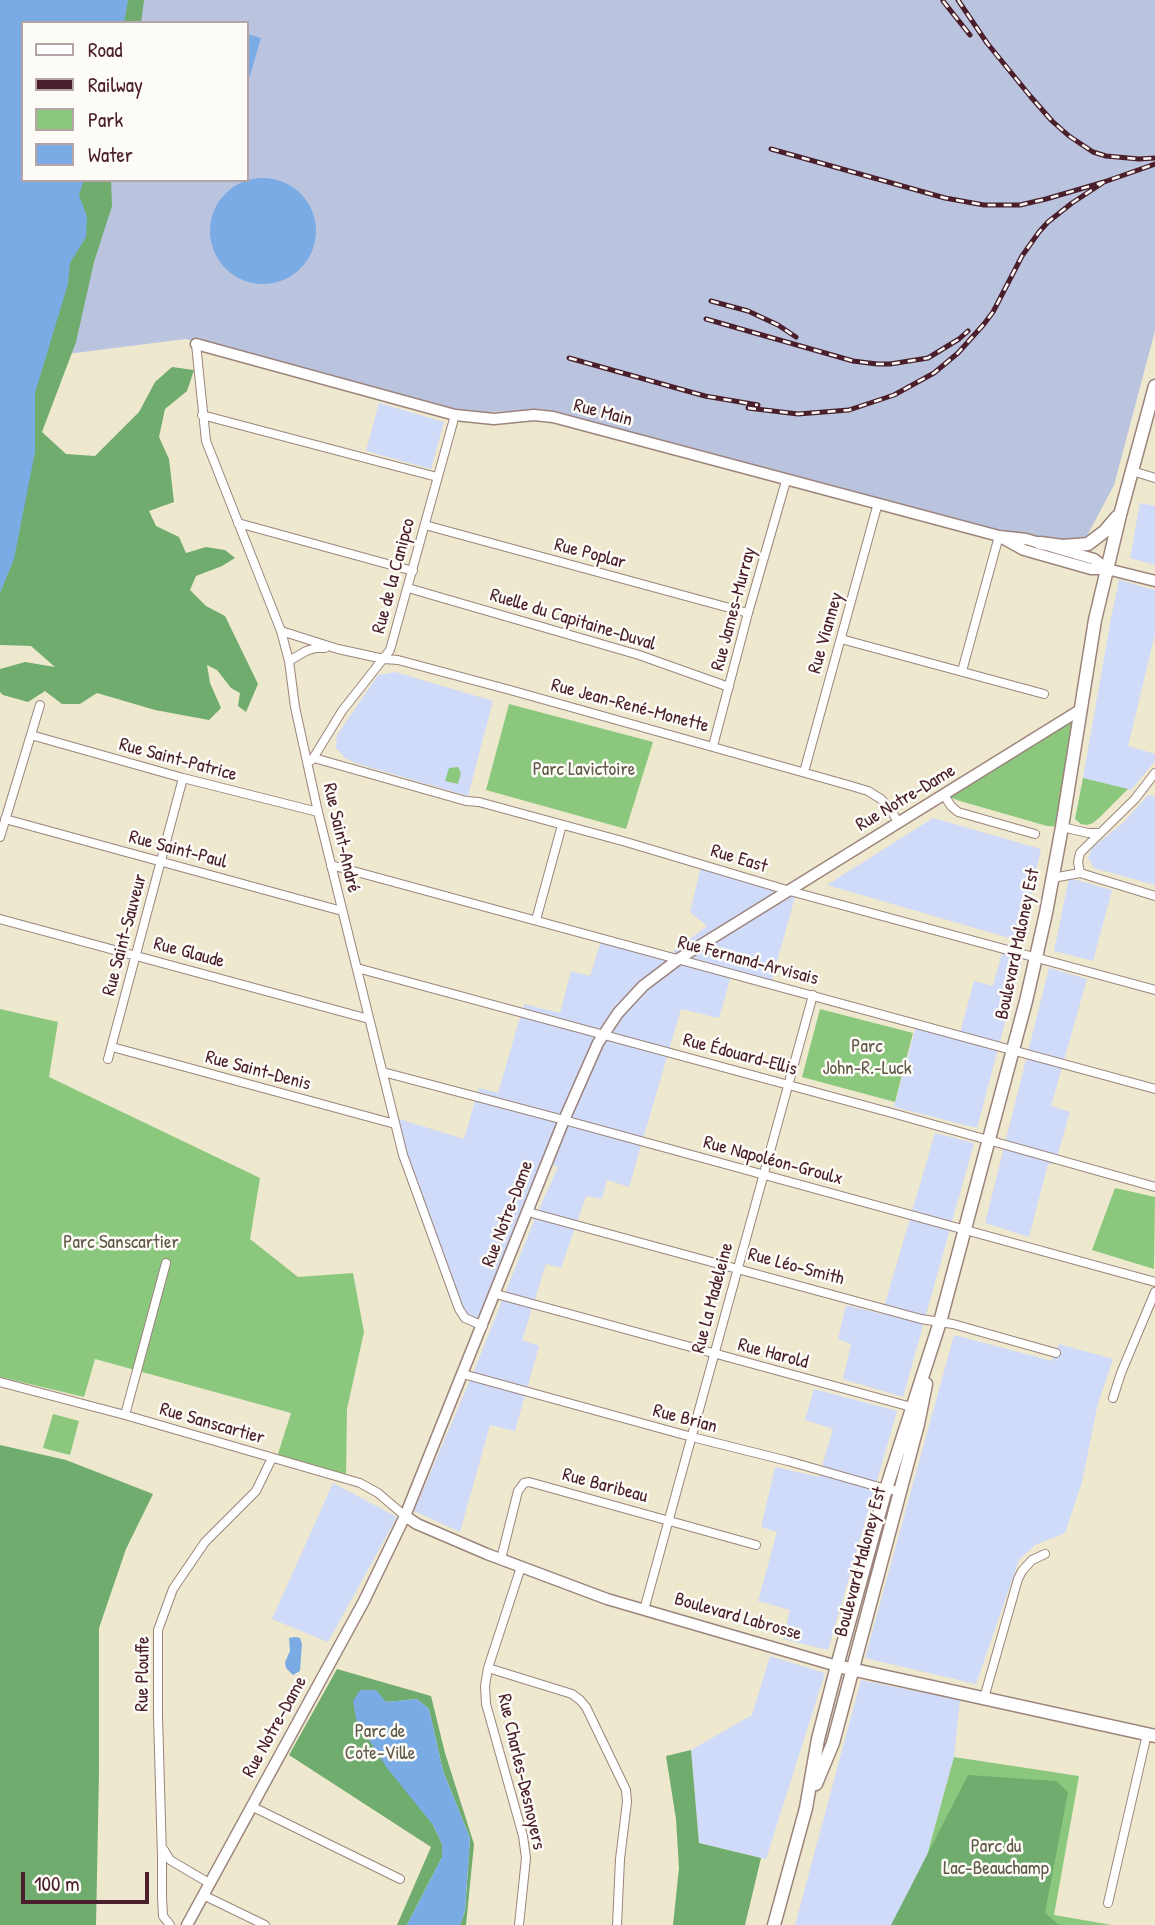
<!DOCTYPE html>
<meta charset="utf-8">
<style>
body{margin:0}
#map{position:relative;width:1155px;height:1925px;overflow:hidden;background:#eee8ce;font-family:"Patrick Hand",sans-serif}
canvas{display:block}
.legend{position:absolute;left:21px;top:21px;width:228px;height:161px;box-sizing:border-box;background:#fdfcf7;border:2px solid #b5a4a5;margin:0;padding:9px 12px;list-style:none;font-size:21px;color:#4a1f2b}
.legend li{display:flex;align-items:center;gap:14px;height:35px}
.legend b{width:35px;border:2px solid #b5a4a5}
.scale{position:absolute;left:21px;top:1872px;width:128px;height:32px;box-sizing:border-box;border:4px solid #4a1f2b;border-top:0;padding-left:9px;font-size:21px;line-height:24px;white-space:nowrap;color:#4a1f2b;-webkit-text-stroke:5px #fdfcf7;paint-order:stroke}
</style>
<div id="map">
<canvas width="1155" height="1925"></canvas>
<ul class="legend">
<li><b style="height:9px;background:#fff"></b>Road</li>
<li><b style="height:9px;background:#4a1f2b"></b>Railway</li>
<li><b style="height:19px;background:#8bc87e"></b>Park</li>
<li><b style="height:19px;background:#7babe5"></b>Water</li>
</ul>
<div class="scale">100 m</div>
</div>
<script>
const c = document.querySelector('canvas').getContext('2d');
c.lineJoin = 'round';
function fill(path, color) {
  c.fillStyle = color;
  c.fill(path, 'evenodd');
}
function toPath(rows) {
  const path = new Path2D();
  for (const r of rows) {
    if (r.length === 3) {
      path.moveTo(r[0] + r[2], r[1]);
      path.arc(r[0], r[1], r[2], 0, 2 * Math.PI);
      continue;
    }
    path.moveTo(r[0], r[1]);
    for (let i = 2; i < r.length; i += 2) path.lineTo(r[i], r[i + 1]);
  }
  return path;
}
function strokePath(path, color, width, dash) {
  c.strokeStyle = color;
  c.lineWidth = width;
  c.lineCap = dash ? 'butt' : 'round';
  c.setLineDash(dash || []);
  c.stroke(path);
}
function label(font, color, halo, rows, align = 'center') {
  c.font = font + ' "Patrick Hand",sans-serif';
  c.lineWidth = 5;
  c.setLineDash([]);
  c.textBaseline = 'middle';
  c.strokeStyle = halo;
  c.fillStyle = color;
  for (const [text, x, y, turn = 0] of rows) {
    c.save();
    c.translate(x, y);
    c.rotate((+turn || 0) * Math.PI / 180);
    c.textAlign = isNaN(turn) ? turn : align;
    if (halo) c.strokeText(text, 0, 0);
    c.fillText(text, 0, 0);
    c.restore();
  }
}
fill(toPath([
 [379,403,444,422,431,469,366,451],
 [1140,503,1155,506,1155,565,1130,558],
 [1119,580,1155,590,1155,634,1128,746,1155,754,1155,761,1131,790,1083,778,1111,618],
 [395,672,493,701,468,796,355,763,345,758,336,748,337,735,378,675],
 [1148,795,1155,797,1155,885,1094,868,1088,858,1092,848,1124,822],
 [933,818,1041,849,1020,941,827,885],
 [701,867,795,897,771,983,732,972,719,1018,681,1009,629,1187,607,1180,602,1199,586,1196,561,1268,546,1264,522,1340,539,1346,515,1431,490,1425,460,1532,414,1511,476,1366,535,1218,558,1167,548,1163,483,1326,465,1318,395,1124,399,1119,464,1139,479,1088,498,1093,524,1004,560,1013,571,971,590,976,603,935,671,953,707,926,690,912],
 [1069,878,1112,890,1093,961,1054,951],
 [1002,953,1022,959,977,1128,894,1107,917,1023,960,1033,974,981,993,986],
 [1049,968,1087,979,1051,1106,1070,1112,1055,1164,1048,1164,1029,1237,985,1223],
 [935,1133,974,1143,903,1397,843,1379,851,1344,838,1339,846,1305,882,1314],
 [954,1335,1052,1361,1059,1344,1113,1359,1098,1403,1082,1482,1065,1533,1035,1545,1019,1560,976,1684,865,1658],
 [814,1389,897,1411,828,1650,783,1639,790,1610,758,1601,777,1532,761,1527,775,1467,819,1477,833,1429,805,1420],
 [333,1483,397,1517,328,1642,272,1619],
 [770,1656,825,1673,766,1859,699,1843,691,1750,752,1715],
 [861,1680,960,1700,954,1757,908,1925,795,1925]
]), '#d0daf9');
fill(toPath([
 [112,0,1155,0,1155,331,1114,485,1087,536,1074,546,1062,548,720,462,529,411,444,413,186,339,27,359,70,180,247,180,247,23,107,23]
]), '#bac4de');
fill(toPath([
 [509,704,653,742,626,829,486,790],
 [1080,710,1062,827,1047,826,960,801,944,795],
 [458,767,461,773,458,784,445,781,449,768],
 [1083,778,1128,789,1101,816,1093,823,1087,825,1081,824,1075,819],
 [0,1009,58,1022,49,1077,260,1178,250,1239,298,1277,353,1273,364,1332,347,1409,346,1476,277,1457,291,1413,95,1359,84,1397,0,1377],
 [820,1009,913,1033,895,1102,802,1077],
 [1115,1188,1155,1197,1154,1269,1092,1250],
 [53,1414,79,1421,70,1455,43,1448],
 [954,1757,1079,1776,1054,1915,1112,1925,908,1925]
]), '#8bc87e');
fill(toPath([
 [112,0,144,0,141,23,109,23],
 [77,180,111,180,112,206,94,262,76,342,42,432,66,454,95,456,139,412,155,382,172,367,194,370,187,391,165,409,159,437,169,459,174,502,149,511,156,526,179,537,186,553,206,547,225,550,235,558,222,566,196,576,190,590,206,606,225,616,258,684,246,712,238,706,240,693,231,688,217,670,207,665,210,683,221,708,209,720,155,710,97,693,80,704,62,704,45,691,28,702,3,695,0,692,0,669,25,662,55,667,31,646,0,645,0,562,17,448],
 [0,1445,66,1460,153,1494,126,1549,99,1628,99,1772,96,1925,0,1925],
 [337,1669,431,1696,445,1753,474,1844,466,1925,460,1925,465,1911,470,1838,443,1771,429,1709,417,1699,386,1702,433,1825,442,1844,442,1857,407,1925,397,1925,431,1847,289,1755],
 [691,1750,699,1843,761,1858,745,1925,673,1925,679,1868,676,1819,666,1756],
 [968,1775,1056,1781,1068,1792,1045,1913,1058,1924,1065,1925,891,1925]
]), '#70ac6d');
fill(toPath([
 [0,0,128,0,124,23,23,23,23,180,84,180,79,195,87,217,86,237,70,263,68,284,35,393,35,452,14,559,0,593],
 [247,34,261,38,247,86],
 [263,231,53],
 [295,1637,300,1638,302,1644,300,1671,293,1675,286,1668,285,1662,290,1651,289,1638],
 [360,1690,376,1690,386,1702,417,1699,429,1709,443,1771,470,1838,465,1911,460,1925,407,1925,442,1857,442,1844,433,1825,387,1768,356,1719,353,1701]
]), '#7babe5');
const minor = toPath([
 [196,344,206,441,281,631,289,661,295,707,318,812,403,1155,459,1309,465,1318,483,1326],
 [202,415,437,477],
 [1132,471,1155,478],
 [238,523,413,571],
 [425,525,748,613],
 [408,588,639,655,729,687],
 [281,631,338,649,384,659,398,660,510,690,848,785,868,791,881,799,891,810,898,822],
 [841,639,1044,694],
 [289,661,306,651,316,648,325,648],
 [962,671,999,536],
 [31,735,183,778,318,812],
 [713,746,748,613,786,481],
 [314,758,466,801,479,802,626,842,790,891,1155,990],
 [312,760,342,711,390,650,455,415],
 [804,772,878,503],
 [944,795,951,806,958,812,1035,834],
 [5,819,342,911],
 [1062,827,1088,833,1100,833],
 [0,837,40,705],
 [331,865,1155,1089],
 [1080,873,1078,862,1080,853,1135,799,1155,773],
 [1052,880,1058,877,1080,873,1155,896],
 [0,919,369,1019],
 [536,920,562,825],
 [357,968,892,1113,1155,1187],
 [112,1047,395,1124],
 [108,1059,183,778],
 [383,1072,564,1120,1155,1282],
 [528,1212,921,1319,953,1324,1056,1353],
 [496,1294,915,1408],
 [463,1374,692,1437,788,1461,886,1489,900,1491],
 [0,1382,125,1415,360,1483,378,1493,405,1516],
 [1113,1398,1121,1373,1155,1292],
 [125,1415,166,1263],
 [501,1559,518,1491,524,1483,529,1482,756,1545],
 [644,1610,813,995],
 [488,1668,572,1694,580,1700,586,1707,626,1790,627,1802,620,1859,617,1925],
 [984,1698,1018,1579,1022,1571,1032,1560,1045,1554],
 [251,1806,400,1879],
 [164,1850,170,1860,209,1883],
 [203,1895,265,1925],
 [1108,1903,1147,1734],
 [170,1925,163,1916,162,1897,162,1857,158,1716,158,1630,173,1589,205,1542,256,1491,272,1458],
 [519,1925,526,1858,523,1836,486,1704,485,1686,488,1668,521,1567]
]);
const tertiary = toPath([
 [196,344,455,415,494,419,534,415,553,417,999,536,1026,539,1094,559,1107,569],
 [1004,539,1024,550,1091,569,1107,569,1155,581],
 [405,1516,417,1524,487,1554,607,1599,837,1666],
 [187,1925,364,1601,405,1516,564,1120,598,1043,618,1013,643,986,680,958,1080,710]
]);
const secondary = toPath([
 [837,1666,1155,1736]
]);
const primary = toPath([
 [1040,543,1063,546,1088,544,1105,531,1117,517],
 [816,1784,833,1743,918,1424,926,1384],
 [774,1925,806,1808,818,1739,837,1666,886,1489,940,1322,1026,1001,1046,913,1062,827,1095,620,1120,515,1155,386]
]);
strokePath(minor, '#9c847c', 10);
strokePath(tertiary, '#9c847c', 13);
strokePath(secondary, '#9c847c', 15);
strokePath(primary, '#9c847c', 15);
strokePath(minor, '#fff', 8);
strokePath(tertiary, '#fff', 10);
strokePath(secondary, '#fff', 12);
strokePath(primary, '#fff', 12);
const rail = toPath([
 [958,0,987,43,1031,97,1052,121,1069,136,1093,152,1106,156,1139,159,1155,158],
 [943,1,970,35],
 [771,149,945,198,984,205,1020,205,1046,199,1104,182,1155,164],
 [711,301,748,311,778,325,796,337],
 [706,319,853,361,877,364,890,364,928,358,959,339,968,331],
 [569,358,705,396,758,405],
 [748,408,798,414,849,410,894,395,934,373,958,353,984,324,993,312,1022,256,1039,232,1048,222,1072,203,1104,182]
]);
strokePath(rail, '#4a1f2b', 5);
strokePath(rail, '#fdfcf7', 2.5, [8]);
label('19px', '#4a1f2b', '#fdfcf7', [
 ["Rue Main",603,413,15],
 ["Rue Poplar",590,554,15],
 ["Rue de la Canipco",394,576,-75],
 ["Rue James-Murray",734,609,-75],
 ["Ruelle du Capitaine-Duval",573,620,17],
 ["Rue Vianney",826,633,-74],
 ["Rue Jean-René-Monette",630,706,15],
 ["Rue Saint-Patrice",178,760,15],
 ["Rue Notre-Dame",906,798,-31],
 ["Rue Saint-André",341,838,77],
 ["Rue Saint-Paul",178,850,15],
 ["Rue East",739,859,17],
 ["Rue Saint-Sauveur",125,935,-75],
 ["Boulevard Maloney Est",1018,944,-78],
 ["Rue Glaude",189,953,15],
 ["Rue Fernand-Arvisais",748,961,15],
 ["Rue Édouard-Ellis",740,1055,15],
 ["Rue Saint-Denis",258,1071,15],
 ["Rue Napoléon-Groulx",773,1161,15],
 ["Rue Notre-Dame",508,1214,-69],
 ["Rue Léo-Smith",796,1267,15],
 ["Rue La Madeleine",713,1298,-75],
 ["Rue Harold",773,1354,15],
 ["Rue Brian",685,1419,15],
 ["Rue Sanscartier",212,1424,16],
 ["Rue Baribeau",605,1486,15],
 ["Boulevard Maloney Est",861,1562,-75],
 ["Boulevard Labrosse",738,1617,16],
 ["Rue Plouffe",143,1674,-89],
 ["Rue Notre-Dame",275,1727,-61],
 ["Rue Charles-Desnoyers",521,1772,77]
]);
label('19px', '#615a48', '#fdfcf7', [
 ["Parc Lavictoire",584,770],
 ["Parc",867,1047],
 ["John-R.-Luck",867,1069],
 ["Parc Sanscartier",121,1243],
 ["Parc de",380,1732],
 ["Cote-Ville",380,1754],
 ["Parc du",996,1847],
 ["Lac-Beauchamp",996,1869]
]);
</script>
